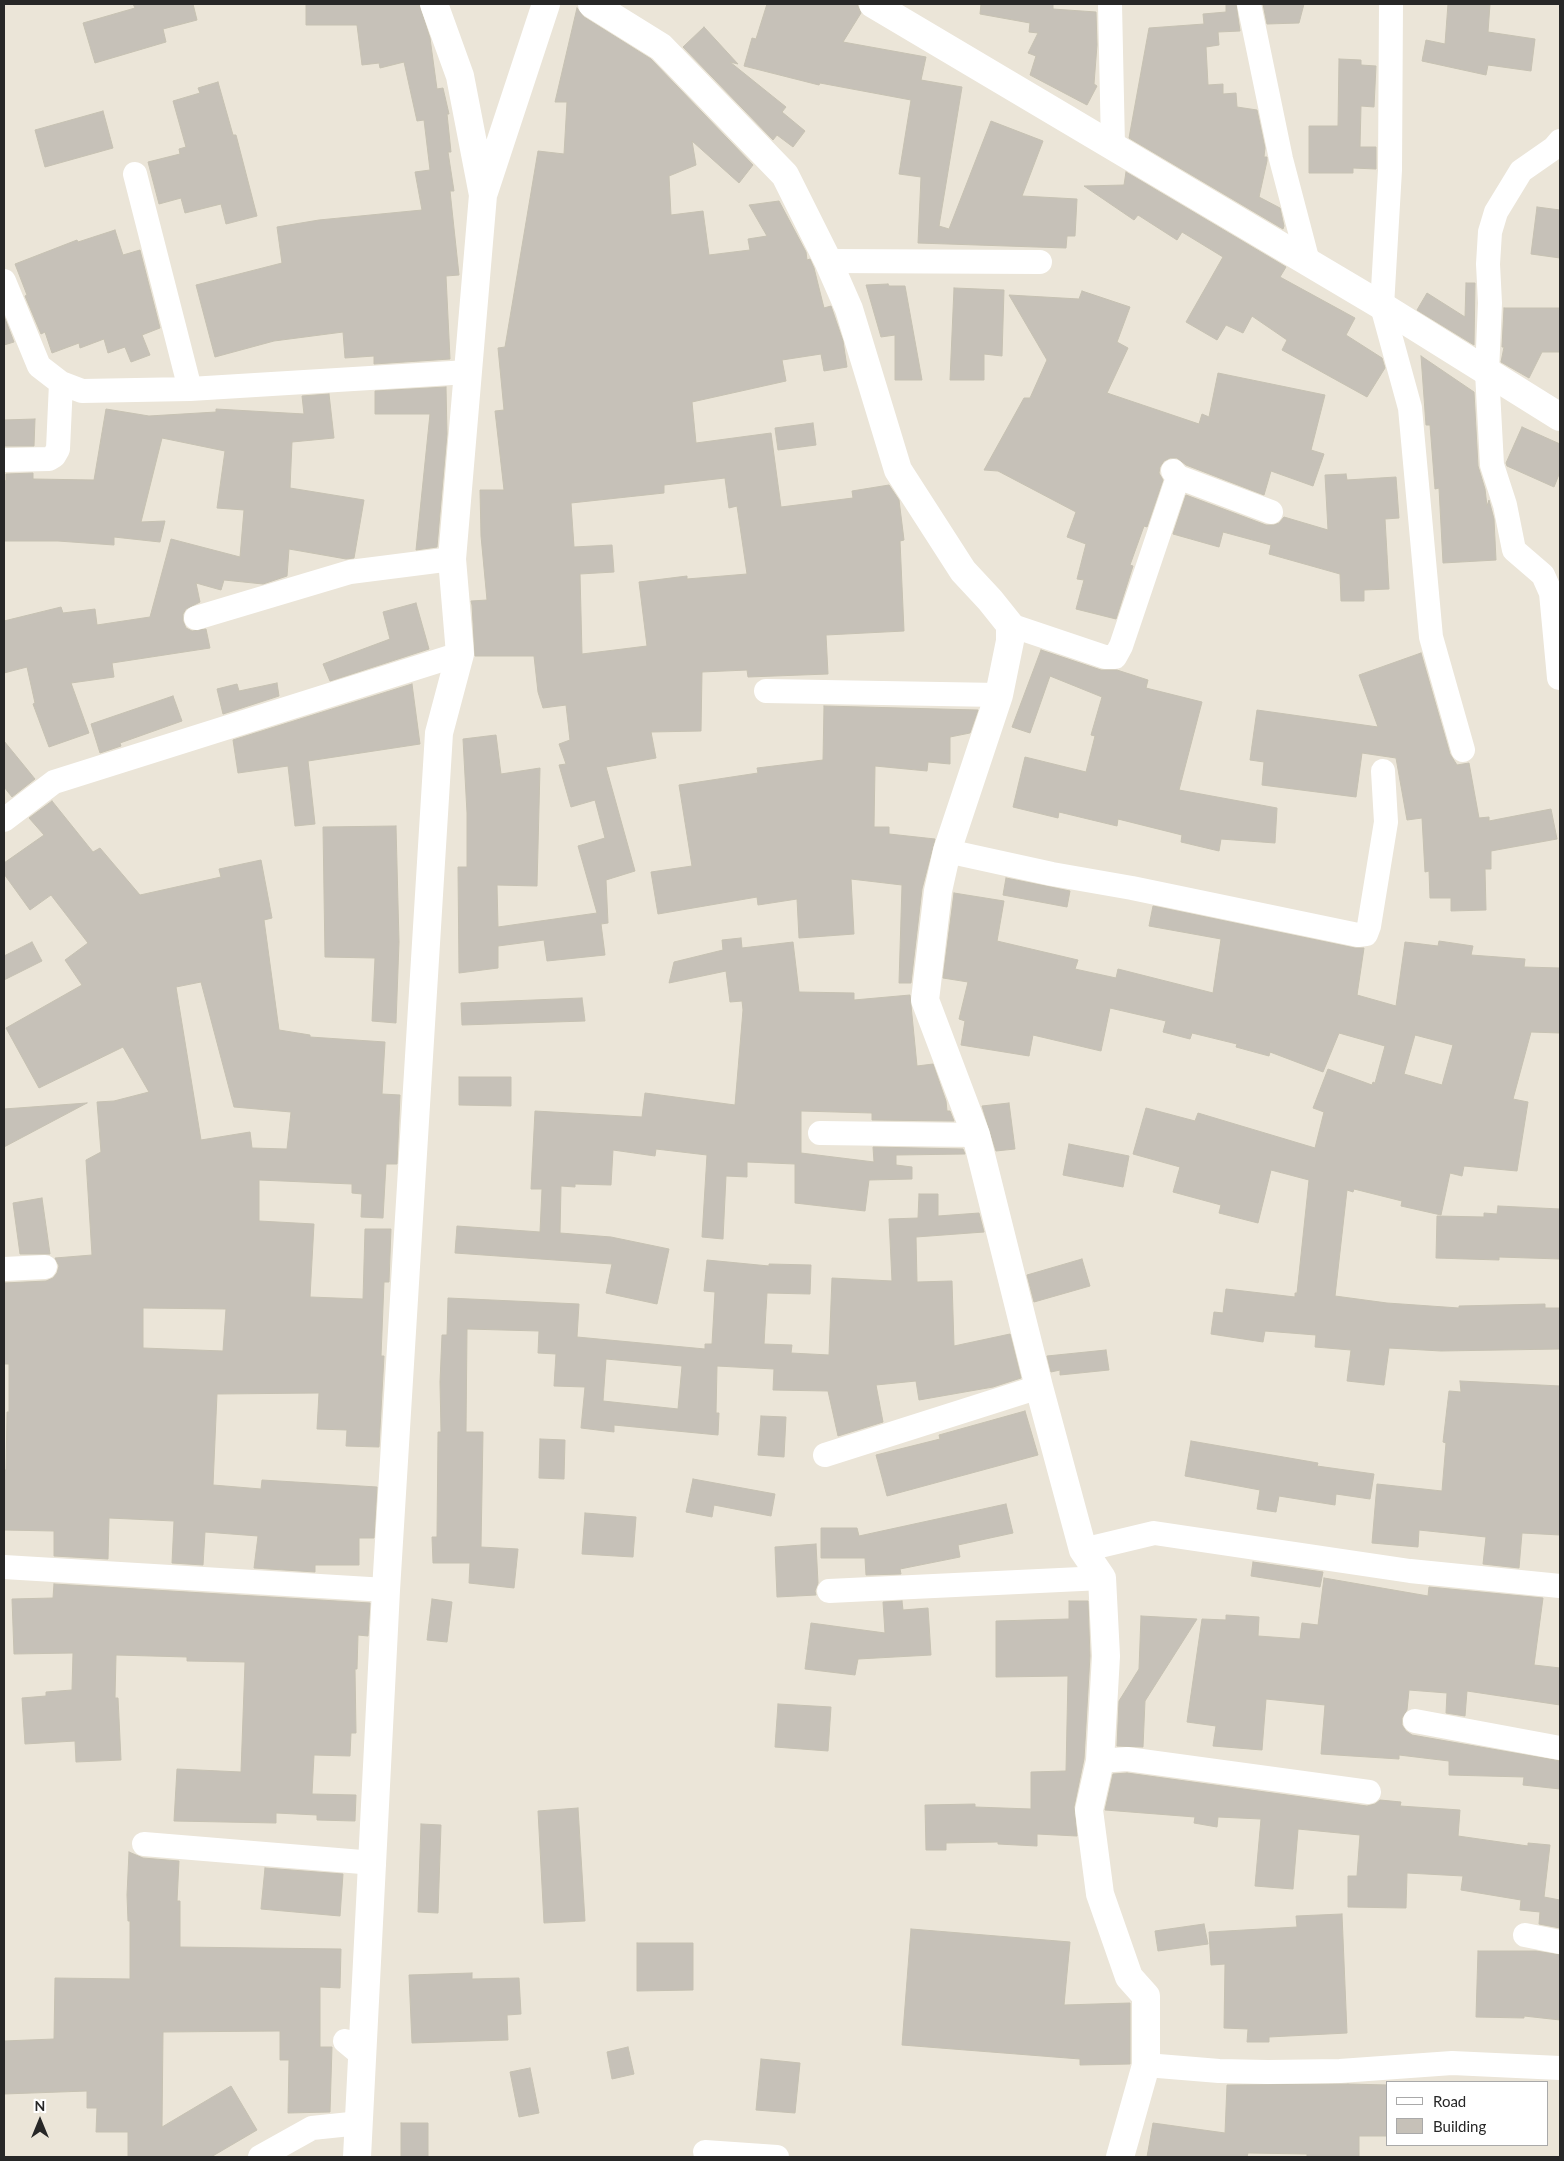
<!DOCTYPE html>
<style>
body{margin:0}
#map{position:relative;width:1564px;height:2161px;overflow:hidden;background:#ebe5d8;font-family:Lato,sans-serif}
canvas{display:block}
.frame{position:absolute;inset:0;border:5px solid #272727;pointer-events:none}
.legend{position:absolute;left:1386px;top:2081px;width:162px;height:65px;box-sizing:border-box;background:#fff;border:1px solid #a9a9a9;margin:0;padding:6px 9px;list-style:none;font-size:15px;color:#272727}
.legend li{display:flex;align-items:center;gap:10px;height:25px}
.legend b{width:25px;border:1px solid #a9a9a9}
.north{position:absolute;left:15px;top:2096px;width:50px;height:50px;-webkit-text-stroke:4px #fff;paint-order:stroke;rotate:0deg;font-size:14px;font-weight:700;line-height:20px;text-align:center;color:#272727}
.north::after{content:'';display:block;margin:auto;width:18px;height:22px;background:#272727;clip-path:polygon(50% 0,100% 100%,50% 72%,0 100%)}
</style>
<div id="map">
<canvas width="1564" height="2161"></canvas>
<div class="frame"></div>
<ul class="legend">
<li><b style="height:6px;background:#fff"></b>Road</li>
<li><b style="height:14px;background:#c6c1b8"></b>Building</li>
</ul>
<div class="north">N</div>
</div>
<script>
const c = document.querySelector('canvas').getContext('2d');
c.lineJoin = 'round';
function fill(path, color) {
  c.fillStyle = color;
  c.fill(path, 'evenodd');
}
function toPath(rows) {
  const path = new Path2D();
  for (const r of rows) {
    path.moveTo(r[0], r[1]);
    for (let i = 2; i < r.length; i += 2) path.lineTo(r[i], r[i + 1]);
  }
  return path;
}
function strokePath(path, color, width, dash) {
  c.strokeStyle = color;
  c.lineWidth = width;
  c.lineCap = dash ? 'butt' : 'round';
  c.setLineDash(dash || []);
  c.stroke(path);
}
const building = toPath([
 [133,4,193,4,197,20,163,29,166,42,95,63,83,23,135,8,133,4],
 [306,4,419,4,430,38,437,89,443,88,449,114,447,114,451,152,448,152,454,191,450,191,459,275,446,276,450,359,374,364,374,356,345,358,343,332,274,341,215,357,196,285,282,263,277,227,319,220,422,210,415,172,430,170,424,120,417,121,404,62,380,68,379,63,362,65,357,25,306,25,306,4],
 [767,4,857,4,861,13,843,42,926,57,921,80,962,87,939,226,949,229,991,121,1043,141,1022,196,1077,199,1075,236,1067,236,1066,248,918,243,921,177,899,174,911,100,820,83,819,85,744,66,752,38,756,39,767,4],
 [981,4,1053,4,1053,9,1096,12,1097,45,1094,84,1097,86,1087,105,1030,75,1036,56,1028,53,1038,33,1029,32,1030,23,980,14,981,4],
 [1226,4,1236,4,1240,31,1218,32,1219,45,1206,47,1208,85,1223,84,1223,94,1236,93,1237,107,1257,110,1265,148,1264,157,1267,157,1267,161,1259,197,1280,208,1284,226,1283,229,1129,138,1149,28,1204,24,1203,14,1226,12,1226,4],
 [1263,4,1304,4,1299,23,1267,24,1263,4],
 [1448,4,1490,4,1488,32,1535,39,1531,71,1488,65,1486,75,1422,61,1426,40,1445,44,1448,4],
 [577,8,584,17,651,59,753,165,739,183,692,141,696,165,669,176,671,215,703,211,709,255,750,250,748,239,767,236,749,205,779,201,806,252,807,260,810,259,814,268,824,308,831,306,843,341,847,367,824,371,821,354,782,360,786,381,692,402,696,443,771,433,781,507,853,498,852,491,889,485,899,500,904,540,900,541,904,631,826,635,828,674,748,677,747,670,702,672,701,731,651,732,656,758,606,767,635,871,606,880,608,923,601,924,605,955,547,961,544,940,498,946,498,968,459,973,458,867,467,867,467,813,463,739,496,735,501,774,540,768,537,886,497,885,498,927,597,913,578,846,605,838,595,800,571,807,559,765,566,764,559,744,570,740,566,705,543,708,538,692,534,656,475,656,472,605,471,601,487,600,481,536,480,490,504,490,495,411,504,410,498,348,505,347,538,151,564,154,567,102,555,102,577,8],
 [725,478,729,508,737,506,747,574,687,579,687,576,639,582,647,646,582,654,580,574,614,572,612,545,574,547,571,503,664,493,664,485,725,478],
 [704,27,738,64,730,62,786,107,782,112,805,131,793,147,777,135,773,140,683,47,704,27],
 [1339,59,1361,60,1361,65,1376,66,1374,107,1361,106,1360,147,1376,147,1376,169,1353,168,1353,173,1309,173,1309,126,1338,126,1339,59],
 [218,82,233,135,236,135,257,216,226,224,221,204,185,213,181,198,159,204,148,162,180,154,179,149,186,147,173,101,200,93,198,88,218,82],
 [103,111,113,148,45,167,35,130,103,111],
 [1126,172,1286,267,1280,277,1355,318,1346,335,1382,358,1385,368,1367,397,1282,350,1287,340,1252,316,1243,333,1226,325,1217,340,1186,322,1223,257,1182,232,1177,240,1138,215,1134,220,1084,186,1124,185,1126,172],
 [1537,207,1560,210,1560,258,1531,254,1537,207],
 [115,230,123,255,140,250,141,254,160,328,142,335,150,355,131,362,125,347,108,353,104,339,80,348,79,343,52,353,45,332,41,334,25,296,27,295,15,264,77,240,78,242,115,230],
 [1466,283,1475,283,1474,345,1417,310,1427,293,1465,317,1466,283],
 [888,284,889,286,905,286,922,380,895,380,895,335,881,337,866,285,888,284],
 [954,288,1004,290,1002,356,984,354,984,380,950,380,954,288],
 [1082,291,1130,307,1117,342,1128,348,1107,393,1199,424,1202,414,1209,417,1218,373,1325,395,1311,450,1324,454,1313,486,1271,471,1264,495,1186,465,1177,458,1170,458,1164,461,1160,467,1159,473,1163,480,1147,527,1144,526,1130,565,1133,566,1116,619,1076,609,1084,580,1077,579,1086,544,1067,537,1076,512,998,471,984,470,1024,398,1030,398,1047,360,1009,295,1079,299,1082,291],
 [1504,308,1560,308,1560,352,1542,352,1529,378,1501,362,1504,347,1502,347,1504,308],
 [4,316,14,342,4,345,4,316],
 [1421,356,1474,392,1478,466,1485,489,1487,506,1489,500,1494,519,1496,560,1443,563,1439,488,1435,489,1430,425,1426,425,1421,356],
 [446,387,447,434,437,547,416,550,430,414,375,414,375,391,446,387],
 [329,394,334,438,292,442,290,488,364,500,354,558,346,559,289,549,287,576,263,584,224,580,221,590,196,583,200,602,186,609,183,614,183,621,186,628,192,631,206,629,210,648,112,663,114,677,71,683,89,733,49,747,33,704,35,703,27,667,4,673,4,621,61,607,63,613,95,609,97,625,150,617,171,539,240,557,244,510,217,508,225,451,162,438,141,522,165,521,160,542,114,537,114,545,58,541,4,541,4,480,6,481,6,474,33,473,33,479,94,480,106,409,149,416,216,412,216,409,304,414,302,396,329,394],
 [35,419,34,446,4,446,4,420,35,419],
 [813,423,816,445,778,450,775,428,813,423],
 [1522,427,1560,444,1560,472,1554,487,1507,466,1506,463,1522,427],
 [1346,474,1347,480,1396,477,1399,518,1385,519,1389,589,1364,590,1364,601,1341,601,1340,574,1269,554,1271,545,1223,532,1219,547,1173,534,1186,495,1266,525,1274,525,1279,523,1284,517,1328,530,1325,475,1346,474],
 [416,603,429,649,330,681,323,664,390,639,383,612,416,603],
 [1041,650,1101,670,1117,670,1148,680,1146,688,1202,702,1179,790,1277,808,1275,843,1221,839,1219,851,1181,842,1182,835,1118,819,1117,826,1059,812,1058,818,1013,807,1025,757,1086,772,1095,736,1091,735,1102,697,1050,676,1030,733,1012,727,1041,650],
 [1421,653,1450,754,1457,765,1469,763,1479,818,1489,817,1489,821,1551,809,1557,839,1491,851,1491,869,1485,869,1486,910,1451,911,1451,898,1430,898,1429,871,1425,872,1422,818,1407,820,1396,758,1362,753,1356,797,1262,785,1264,762,1250,760,1257,710,1378,727,1359,675,1421,653],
 [277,683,279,696,223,714,217,689,237,684,239,691,277,683],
 [412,684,420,744,308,761,315,824,295,826,288,766,238,773,233,740,412,684],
 [173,696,182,721,120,743,121,746,100,753,91,724,173,696],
 [824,706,978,710,970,733,950,737,950,764,928,762,927,771,875,766,874,827,889,827,889,834,935,839,922,889,911,983,899,983,902,885,851,879,854,934,799,938,797,899,758,905,757,897,658,914,651,872,692,866,679,785,758,773,757,768,823,760,824,706],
 [4,741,35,779,12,797,4,787,4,741],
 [52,801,93,852,100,848,140,895,221,877,219,869,261,860,272,918,264,920,279,1030,310,1035,310,1037,385,1042,382,1094,400,1095,397,1164,386,1164,383,1218,361,1217,362,1194,352,1193,352,1184,259,1180,259,1221,314,1224,310,1297,363,1299,365,1229,391,1229,389,1282,384,1282,381,1356,384,1356,379,1447,346,1446,347,1430,317,1429,319,1393,217,1394,213,1485,261,1489,262,1480,377,1487,374,1538,359,1538,359,1565,315,1565,315,1572,254,1568,258,1536,205,1532,203,1565,172,1563,174,1521,109,1518,108,1559,54,1556,54,1531,4,1530,4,1470,6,1470,7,1412,9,1412,9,1364,4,1364,4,1283,46,1281,53,1278,57,1273,59,1266,55,1258,92,1255,86,1160,101,1152,97,1102,114,1101,149,1092,123,1047,39,1088,6,1028,82,985,65,960,88,943,51,895,30,910,4,874,4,863,44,835,29,818,52,801],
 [201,982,234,1107,291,1112,287,1149,252,1148,250,1132,201,1140,176,987,201,982],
 [143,1308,226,1309,223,1351,143,1348,143,1308],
 [396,826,399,942,396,1023,372,1021,375,958,325,957,323,827,396,826],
 [1006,878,1070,891,1067,907,1003,895,1006,878],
 [954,893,1004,901,997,941,1078,960,1075,969,1116,978,1118,969,1213,993,1221,939,1149,926,1153,906,1355,948,1364,948,1357,995,1396,1006,1405,942,1438,946,1439,941,1473,946,1471,955,1525,959,1524,967,1560,968,1560,1033,1531,1032,1513,1099,1528,1102,1517,1171,1464,1166,1462,1176,1450,1173,1441,1215,1401,1206,1402,1201,1354,1189,1353,1192,1347,1190,1335,1296,1387,1303,1459,1308,1459,1306,1545,1304,1545,1308,1560,1308,1560,1349,1441,1351,1389,1348,1384,1385,1347,1381,1351,1350,1315,1347,1316,1335,1265,1331,1263,1342,1211,1334,1214,1312,1223,1313,1226,1289,1295,1297,1295,1293,1297,1293,1309,1180,1271,1170,1258,1223,1219,1213,1221,1205,1173,1192,1180,1167,1133,1154,1146,1108,1195,1121,1198,1113,1315,1148,1324,1112,1313,1108,1328,1069,1372,1085,1373,1082,1375,1083,1385,1046,1339,1033,1323,1072,1270,1052,1269,1056,1236,1047,1237,1044,1192,1033,1190,1039,1163,1032,1166,1021,1110,1008,1101,1051,1033,1035,1029,1056,961,1045,965,1021,959,1019,968,982,943,978,954,893],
 [1415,1035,1453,1045,1442,1085,1404,1074,1415,1035],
 [741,938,742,948,793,942,799,992,854,993,854,1000,910,995,917,1066,933,1064,946,1101,947,1111,950,1111,954,1121,872,1120,872,1113,801,1111,801,1153,874,1162,873,1147,963,1149,965,1154,896,1155,896,1165,912,1167,912,1179,869,1180,865,1211,795,1203,795,1164,747,1162,747,1177,726,1176,723,1239,702,1237,707,1155,656,1149,655,1156,613,1150,611,1185,575,1184,575,1187,561,1186,560,1233,611,1237,669,1249,657,1304,606,1293,612,1264,455,1253,457,1226,540,1232,542,1189,531,1189,535,1111,642,1117,645,1093,735,1105,743,1010,742,1001,730,1002,726,971,669,983,674,962,723,950,722,940,741,938],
 [32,942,42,961,4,980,4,956,32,942],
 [582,998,585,1021,462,1025,461,1003,582,998],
 [459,1077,511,1077,511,1106,459,1105,459,1077],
 [87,1103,4,1147,4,1109,87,1103],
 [1009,1103,1015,1149,996,1151,982,1106,1009,1103],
 [1069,1144,1129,1156,1123,1187,1063,1175,1069,1144],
 [919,1194,938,1194,938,1216,979,1213,984,1232,916,1237,917,1282,952,1281,954,1346,1010,1334,1021,1378,993,1387,919,1400,916,1381,876,1385,883,1422,838,1436,828,1391,773,1390,774,1369,717,1366,716,1413,719,1413,718,1435,614,1425,614,1432,581,1428,585,1387,554,1386,556,1354,538,1353,539,1331,467,1329,466,1432,483,1432,481,1547,518,1549,514,1588,469,1583,470,1563,433,1563,432,1537,437,1537,438,1432,441,1432,440,1382,442,1335,447,1335,448,1298,579,1304,577,1337,705,1349,705,1344,712,1344,715,1292,704,1291,707,1260,769,1266,769,1264,811,1265,810,1294,767,1293,764,1344,792,1345,791,1353,829,1355,832,1278,892,1281,889,1219,918,1218,919,1194],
 [606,1359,682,1366,678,1409,603,1401,606,1359],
 [42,1198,50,1254,20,1254,13,1203,42,1198],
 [1498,1206,1560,1209,1560,1259,1499,1257,1499,1260,1436,1258,1437,1216,1484,1217,1484,1213,1497,1214,1498,1206],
 [1082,1259,1090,1286,1034,1302,1027,1275,1082,1259],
 [1106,1350,1109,1370,1060,1375,1060,1370,1051,1372,1047,1356,1106,1350],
 [1460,1381,1560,1386,1560,1535,1522,1533,1519,1568,1483,1564,1486,1537,1419,1530,1418,1547,1372,1543,1377,1484,1442,1491,1446,1443,1443,1442,1449,1391,1461,1392,1460,1381],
 [1025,1411,1038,1455,887,1496,876,1455,940,1439,939,1435,1025,1411],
 [761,1416,786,1417,784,1457,758,1455,761,1416],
 [540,1439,565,1440,564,1479,539,1478,540,1439],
 [1191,1441,1318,1463,1317,1466,1374,1474,1370,1499,1336,1494,1335,1505,1279,1496,1276,1512,1257,1509,1260,1490,1185,1476,1191,1441],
 [693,1479,775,1494,771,1516,714,1505,712,1517,686,1512,693,1479],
 [1006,1504,1013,1533,958,1545,960,1557,900,1569,901,1574,866,1575,865,1558,821,1558,821,1528,857,1528,859,1536,1006,1504],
 [585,1513,636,1517,633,1557,582,1554,585,1513],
 [816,1544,818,1583,815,1591,816,1595,777,1597,775,1547,816,1544],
 [1253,1562,1323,1572,1320,1587,1251,1576,1253,1562],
 [1324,1578,1428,1596,1429,1587,1543,1598,1534,1665,1560,1668,1560,1705,1467,1691,1465,1716,1446,1713,1447,1693,1409,1690,1407,1710,1402,1718,1402,1725,1406,1731,1412,1735,1560,1761,1560,1789,1523,1785,1524,1777,1449,1775,1449,1761,1399,1755,1399,1759,1321,1754,1325,1705,1266,1699,1262,1750,1213,1746,1216,1726,1187,1722,1202,1619,1226,1620,1226,1615,1259,1617,1258,1636,1300,1639,1302,1623,1318,1625,1324,1578],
 [54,1584,370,1603,368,1636,358,1635,357,1669,355,1669,356,1733,351,1733,350,1756,314,1755,312,1794,356,1795,355,1821,317,1820,317,1815,276,1813,276,1823,174,1821,177,1769,241,1772,245,1662,187,1661,187,1657,116,1655,115,1698,118,1698,121,1760,76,1762,75,1741,25,1744,22,1698,46,1696,46,1692,72,1690,73,1653,14,1654,12,1599,53,1598,54,1584],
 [432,1599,452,1602,447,1642,427,1640,432,1599],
 [902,1601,903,1610,928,1608,931,1655,858,1659,855,1675,805,1669,811,1623,885,1633,883,1602,902,1601],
 [1069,1601,1088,1601,1090,1656,1084,1759,1074,1807,1077,1836,1037,1834,1037,1846,998,1844,998,1842,946,1843,946,1850,926,1850,925,1805,975,1804,975,1807,1031,1809,1031,1772,1066,1771,1068,1676,996,1677,996,1621,1069,1619,1069,1601],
 [1141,1616,1197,1619,1145,1701,1143,1747,1117,1746,1119,1701,1139,1669,1141,1616],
 [778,1704,831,1707,828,1751,775,1747,778,1704],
 [1127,1773,1367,1806,1375,1804,1380,1800,1401,1802,1400,1806,1460,1810,1458,1836,1528,1846,1528,1843,1550,1845,1544,1897,1560,1900,1560,1928,1539,1924,1540,1912,1520,1910,1521,1900,1461,1890,1463,1876,1407,1873,1406,1908,1348,1907,1348,1876,1357,1876,1360,1835,1298,1829,1293,1889,1255,1886,1261,1819,1218,1817,1217,1827,1194,1823,1195,1817,1105,1810,1113,1774,1127,1773],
 [578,1808,585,1921,544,1923,538,1811,578,1808],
 [421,1824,441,1825,438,1913,418,1912,421,1824],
 [129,1852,143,1858,179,1861,177,1901,180,1901,180,1947,341,1949,340,1988,320,1987,320,2047,332,2047,330,2112,288,2113,289,2060,280,2060,280,2031,163,2032,162,2127,231,2086,257,2130,211,2157,128,2157,128,2132,96,2132,97,2108,87,2108,87,2091,4,2094,4,2041,54,2039,55,1978,130,1979,130,1921,128,1921,127,1895,129,1852],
 [265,1868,343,1874,340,1916,261,1909,265,1868],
 [1342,1914,1347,2033,1269,2037,1269,2042,1247,2042,1248,2029,1224,2028,1225,1964,1211,1965,1209,1932,1297,1927,1296,1916,1342,1914],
 [1204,1924,1208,1944,1158,1951,1155,1931,1204,1924],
 [911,1929,1070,1942,1064,2005,1130,2003,1130,2064,1080,2065,1080,2059,902,2045,911,1929],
 [637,1943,693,1943,693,1990,637,1991,637,1943],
 [1478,1951,1536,1951,1560,1955,1560,2020,1524,2016,1524,2018,1476,2017,1478,1951],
 [472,1973,472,1979,519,1978,521,2014,507,2015,508,2040,412,2043,409,1975,472,1973],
 [628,2047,634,2074,612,2079,607,2052,628,2047],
 [761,2059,800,2063,795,2113,756,2110,761,2059],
 [530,2068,539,2113,519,2117,510,2072,530,2068],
 [1348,2084,1388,2085,1388,2136,1359,2136,1359,2157,1307,2157,1307,2154,1248,2153,1247,2157,1147,2157,1153,2123,1225,2133,1227,2085,1348,2084],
 [401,2123,428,2123,428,2157,401,2157,401,2123]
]);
fill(building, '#c6c1b8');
strokePath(building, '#c6c1b2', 1);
strokePath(toPath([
 [1110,4,1113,146],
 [1249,4,1281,159,1308,262],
 [1391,4,1390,170,1382,306,1410,408,1431,637,1463,750],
 [135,174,190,389],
 [828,261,1040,262],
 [4,281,39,366,61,383,82,391,190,389,468,372],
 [4,460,49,459,54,456,58,449,61,383],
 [1173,471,1178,477,1271,512],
 [196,618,350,572,452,559],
 [1010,625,1105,657,1115,657,1121,646,1178,477],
 [1559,678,1551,593,1543,575,1514,550,1505,505,1492,465,1487,372,1490,303,1488,264,1490,232,1496,212,1521,171,1554,148,1560,141],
 [766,691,999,695],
 [4,820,54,782,460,654],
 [947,851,1052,874,1132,888,1358,935,1366,934,1369,926,1386,822,1383,771],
 [820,1133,976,1135],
 [4,1269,45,1267],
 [825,1455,1039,1387],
 [1083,1550,1154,1533,1410,1571,1560,1586],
 [4,1567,386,1590],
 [829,1591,1102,1578],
 [1415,1721,1560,1748],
 [1100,1761,1127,1759,1369,1792],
 [144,1844,374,1863],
 [1525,1935,1560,1942],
 [345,2041,363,2056],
 [1146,2065,1219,2071,1268,2072,1340,2071,1452,2063,1560,2068],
 [705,2152,777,2157],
 [260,2157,312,2128,360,2123]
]), '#fff', 24);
strokePath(toPath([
 [592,4,661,47,785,175,828,261,849,309,898,470,963,571,990,600,1010,625,1010,641,999,695,947,851,938,891,925,1000,976,1135,1039,1387,1083,1550,1102,1578,1106,1656,1100,1761,1089,1810,1100,1894,1129,1977,1146,1996,1146,2065,1120,2157],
 [873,4,1382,306,1560,417],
 [484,192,546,4],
 [357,2157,386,1590,439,733,460,654,452,559,483,195,460,76,434,4]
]), '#fff', 28);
</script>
